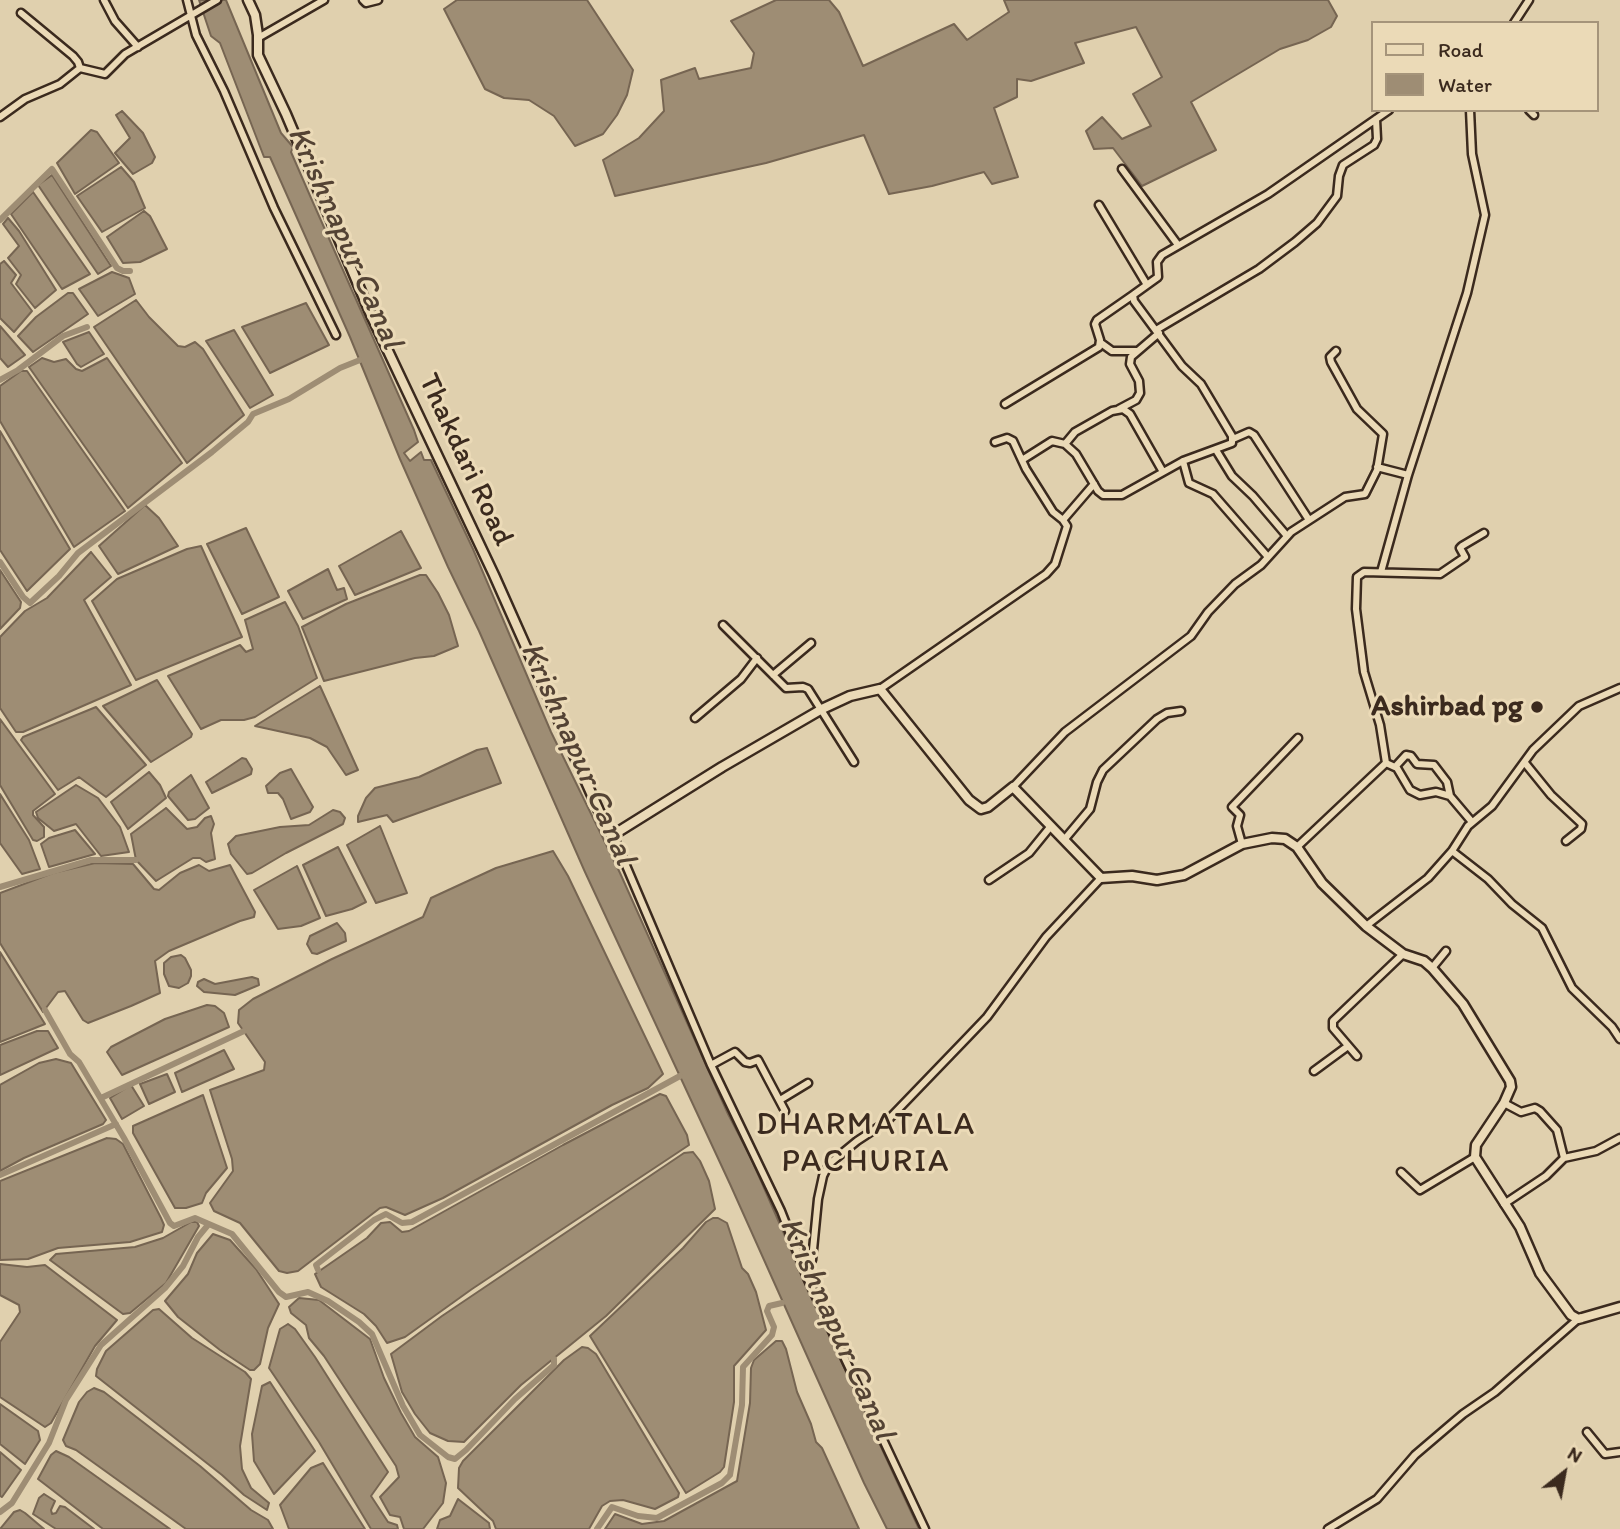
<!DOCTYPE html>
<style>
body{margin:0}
#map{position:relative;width:1620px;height:1529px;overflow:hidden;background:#e0d0ae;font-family:Itim,sans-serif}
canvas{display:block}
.legend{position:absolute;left:1371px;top:21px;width:228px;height:91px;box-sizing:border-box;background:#ebdab7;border:2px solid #a5947a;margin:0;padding:9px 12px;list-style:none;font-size:21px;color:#3b2a1e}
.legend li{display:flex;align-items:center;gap:14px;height:35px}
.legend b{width:35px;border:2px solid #a5947a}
.north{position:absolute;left:1529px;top:1438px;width:70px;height:70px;-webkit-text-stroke:5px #ebdab7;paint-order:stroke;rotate:31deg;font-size:19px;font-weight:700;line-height:28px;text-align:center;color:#3b2a1e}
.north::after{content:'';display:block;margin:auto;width:24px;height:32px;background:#3b2a1e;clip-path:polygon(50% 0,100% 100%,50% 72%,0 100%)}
</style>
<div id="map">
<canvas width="1620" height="1529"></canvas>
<ul class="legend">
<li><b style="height:9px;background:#ebdab7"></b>Road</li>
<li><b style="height:19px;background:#9e8d74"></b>Water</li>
</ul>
<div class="north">N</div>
</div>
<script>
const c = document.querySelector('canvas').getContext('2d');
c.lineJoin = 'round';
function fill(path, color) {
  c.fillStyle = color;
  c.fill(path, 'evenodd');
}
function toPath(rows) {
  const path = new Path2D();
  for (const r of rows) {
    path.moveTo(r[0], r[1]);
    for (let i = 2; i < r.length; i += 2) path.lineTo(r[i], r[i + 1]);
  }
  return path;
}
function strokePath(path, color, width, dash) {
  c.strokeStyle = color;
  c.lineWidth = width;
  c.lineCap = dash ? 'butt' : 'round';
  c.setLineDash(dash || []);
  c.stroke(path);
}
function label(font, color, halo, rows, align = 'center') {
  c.font = font + ' Itim,sans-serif';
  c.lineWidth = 6;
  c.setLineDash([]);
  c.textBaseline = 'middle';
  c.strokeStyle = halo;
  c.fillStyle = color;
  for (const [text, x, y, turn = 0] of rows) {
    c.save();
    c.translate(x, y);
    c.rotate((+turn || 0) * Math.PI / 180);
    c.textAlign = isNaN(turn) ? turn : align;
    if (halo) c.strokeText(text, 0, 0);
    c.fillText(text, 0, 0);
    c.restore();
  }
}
const water = toPath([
 [199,0,226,0,281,133,293,147,291,152,311,198,414,430,418,442,404,453,410,461,421,452,424,460,431,460,473,549,551,732,620,873,728,1114,751,1158,812,1298,919,1529,887,1529,864,1483,730,1184,585,872,479,631,448,567,400,459,350,337,270,157,264,157,220,43,211,36,199,0],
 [457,0,587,0,633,70,627,95,617,115,603,134,575,146,554,116,529,100,504,98,485,89,444,9,457,0],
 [776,0,829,0,839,12,863,66,954,24,967,40,1009,12,1004,0,1328,0,1337,16,1331,27,1308,40,1280,49,1191,102,1216,150,1142,186,1113,148,1094,149,1086,131,1102,117,1122,139,1151,126,1133,94,1162,77,1136,27,1075,43,1084,63,1031,81,1017,79,1017,97,994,108,1018,177,992,184,984,172,932,186,889,194,864,135,766,163,615,196,603,160,639,138,664,111,661,80,695,68,699,79,751,68,754,53,731,21,776,0],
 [122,111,143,133,155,157,152,163,133,174,115,153,130,138,116,115,122,111],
 [91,130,97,132,119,163,75,194,57,163,91,130],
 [121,167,134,182,145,208,102,232,77,196,121,167],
 [52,175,111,266,98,274,38,185,52,175],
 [33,192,90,274,62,289,11,214,33,192],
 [144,211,150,216,167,249,140,262,123,263,107,237,144,211],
 [8,218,19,231,56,290,35,308,16,284,21,275,8,258,19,246,3,224,8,218],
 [4,261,16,275,11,283,32,311,14,332,0,318,0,264,4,261],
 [112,272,129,278,135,294,98,316,79,289,112,272],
 [68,293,73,293,88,314,33,352,18,336,36,317,68,293],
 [136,300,149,317,178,346,185,347,195,342,203,349,244,415,187,463,94,327,136,300],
 [306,303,329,345,270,373,242,327,306,303],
 [0,326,25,355,8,367,0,358,0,326],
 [234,330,273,395,250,408,206,341,234,330],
 [89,332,104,354,81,367,77,364,63,342,89,332],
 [42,358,54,362,66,359,76,369,82,371,107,358,182,463,128,508,29,367,42,358],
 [21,371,27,371,125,511,74,547,0,421,0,386,21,371],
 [0,431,70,549,27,591,0,550,0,431],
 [145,505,159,518,178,546,118,574,99,546,145,505],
 [246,528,279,597,242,614,207,544,246,528],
 [401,531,421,568,355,595,339,566,401,531],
 [201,546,242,637,136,680,92,601,117,579,187,549,201,546],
 [91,552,111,577,84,600,131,685,23,732,16,732,0,708,0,637,25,611,47,598,91,552],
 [328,569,337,590,344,588,347,599,303,619,288,591,328,569],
 [0,570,21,602,20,608,0,629,0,570],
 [420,575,426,575,438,593,449,615,458,646,434,656,415,658,324,681,302,627,346,604,420,575],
 [285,602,298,626,317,678,255,717,244,720,221,720,201,729,168,676,240,645,246,652,253,649,245,620,285,602],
 [157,680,192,734,191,737,151,762,103,706,157,680],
 [320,686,358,770,346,775,327,747,310,738,255,726,320,686],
 [96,707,146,765,106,797,79,777,58,790,21,740,23,737,96,707],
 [0,719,55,794,33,811,33,815,44,827,44,837,37,841,33,840,0,785,0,719],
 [487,748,501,783,393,822,387,815,358,822,358,816,366,798,375,788,419,777,477,750,487,748],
 [242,758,246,759,252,769,251,774,212,793,206,782,242,758],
 [291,769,313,807,310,812,291,819,283,799,278,793,268,793,266,786,280,773,291,769],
 [149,772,160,785,166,798,128,829,111,802,149,772],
 [191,775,209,808,195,819,188,820,168,796,169,792,191,775],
 [76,785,98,798,120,827,129,852,101,856,76,824,54,831,38,818,36,812,76,785],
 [0,794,29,840,40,869,22,874,0,843,0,794],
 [166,808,187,829,197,827,205,818,211,816,214,824,211,833,215,859,206,862,200,858,193,858,156,881,136,860,131,834,166,808],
 [333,810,340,812,345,818,343,824,286,853,252,873,247,874,231,854,228,844,236,836,280,827,309,825,333,810],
 [380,826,407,893,376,903,347,845,380,826],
 [75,830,95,854,49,867,41,844,49,838,75,830],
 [338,847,366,902,352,909,326,916,303,865,338,847],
 [553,851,568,876,663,1074,648,1088,612,1105,443,1198,405,1215,386,1207,380,1208,298,1271,287,1273,279,1271,240,1223,214,1211,210,1203,233,1171,232,1159,210,1090,264,1070,265,1062,238,1023,239,1010,253,999,332,959,423,917,431,898,496,868,553,851],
 [95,863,133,864,154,889,159,890,180,873,199,865,209,871,230,865,255,912,254,917,240,921,169,951,155,961,160,993,131,1006,88,1023,83,1020,65,991,58,992,43,1012,0,943,0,893,53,873,95,863],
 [297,866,320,918,301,926,278,929,254,890,297,866],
 [337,923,345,933,346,941,317,954,312,953,307,944,310,936,337,923],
 [0,952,45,1024,0,1042,0,952],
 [181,955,185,958,191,970,191,976,188,983,179,988,169,986,164,974,164,963,171,957,181,955],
 [252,977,258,979,259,985,235,995,204,992,197,986,198,982,204,979,215,984,252,977],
 [207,1005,215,1006,224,1013,229,1027,122,1075,107,1052,111,1047,165,1019,207,1005],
 [37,1031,48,1031,58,1048,0,1075,0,1045,37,1031],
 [224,1050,234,1069,182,1092,175,1073,224,1050],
 [56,1059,71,1063,106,1120,103,1124,24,1158,0,1171,0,1085,39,1063,56,1059],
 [167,1074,175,1092,149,1104,140,1084,167,1074],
 [131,1085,144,1106,122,1119,110,1098,131,1085],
 [660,1094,666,1096,687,1135,689,1145,686,1147,472,1289,405,1337,387,1343,376,1326,364,1314,321,1287,315,1274,367,1238,381,1223,390,1222,402,1232,409,1231,563,1145,660,1094],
 [203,1095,227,1168,206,1193,202,1203,186,1208,175,1208,133,1133,133,1126,203,1095],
 [107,1138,116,1139,123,1144,161,1218,164,1225,162,1232,130,1242,58,1248,28,1259,0,1260,0,1181,107,1138],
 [693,1152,700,1161,709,1181,715,1209,606,1316,521,1385,464,1442,448,1441,430,1433,415,1414,402,1392,391,1354,442,1316,684,1153,693,1152],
 [713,1218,718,1218,727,1223,742,1268,748,1274,756,1292,766,1330,734,1366,734,1402,724,1467,720,1472,686,1493,590,1336,683,1248,706,1222,713,1218],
 [191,1222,197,1222,199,1226,166,1283,130,1313,123,1314,50,1260,56,1254,135,1247,163,1238,191,1222],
 [213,1234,230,1240,256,1269,279,1304,268,1328,260,1364,254,1370,250,1370,220,1350,178,1317,165,1301,188,1274,197,1253,213,1234],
 [0,1264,27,1267,45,1265,117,1320,95,1346,51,1423,45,1427,0,1397,0,1342,20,1312,19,1305,0,1295,0,1264],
 [299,1298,319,1300,370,1339,384,1378,401,1413,415,1437,438,1457,446,1483,443,1503,423,1529,404,1529,400,1517,390,1515,380,1497,399,1477,396,1466,324,1356,309,1338,306,1325,291,1313,289,1307,299,1298],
 [159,1309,192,1338,245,1372,251,1379,240,1446,242,1469,251,1488,269,1503,267,1510,244,1495,222,1475,96,1376,97,1369,106,1351,153,1310,159,1309],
 [288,1324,295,1329,315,1357,388,1472,371,1496,388,1522,397,1525,398,1529,371,1529,319,1442,269,1368,280,1329,288,1324],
 [776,1341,782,1341,786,1349,797,1392,811,1424,816,1442,822,1448,859,1529,605,1529,615,1514,642,1524,664,1521,737,1481,750,1403,751,1368,754,1360,776,1341],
 [582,1347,588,1348,596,1354,679,1493,678,1497,655,1509,623,1500,610,1501,602,1506,589,1529,496,1529,493,1521,458,1488,459,1468,463,1461,564,1360,582,1347],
 [270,1382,315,1451,274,1494,254,1461,252,1434,262,1386,270,1382],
 [94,1388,104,1392,200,1466,251,1510,268,1520,273,1529,186,1529,76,1450,66,1446,63,1440,79,1402,87,1392,94,1388],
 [0,1404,38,1431,40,1440,25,1464,0,1444,0,1404],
 [56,1451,69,1457,170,1529,103,1529,38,1479,51,1455,56,1451],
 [0,1452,21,1470,2,1497,0,1496,0,1452],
 [323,1463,365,1529,289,1529,280,1505,311,1468,323,1463],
 [44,1494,55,1501,51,1510,52,1514,56,1513,60,1506,65,1507,94,1529,56,1529,33,1514,39,1498,44,1494],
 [458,1499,489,1523,490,1529,437,1529,440,1520,450,1516,458,1499],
 [20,1510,25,1513,44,1529,0,1529,14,1512,20,1510]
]);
fill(water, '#9e8d74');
strokePath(water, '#766552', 2);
strokePath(toPath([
 [0,220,52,169,117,268,123,271,130,271],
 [0,380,18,370,63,336,87,327],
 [0,562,23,597,30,603,59,576,78,553,212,452,248,422,253,414,289,399,340,368,360,360],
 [0,887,91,860,136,860],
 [45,1010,70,1054,79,1062,124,1138,170,1223,174,1226,195,1218,232,1234,279,1292,286,1297,308,1292,328,1301,359,1322,372,1334,403,1406,420,1435,448,1457,455,1459,466,1450,515,1399,554,1365,554,1359],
 [101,1098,244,1031],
 [0,1175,116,1124],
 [318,1270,316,1265,374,1220,386,1214,402,1223,412,1222,680,1076],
 [0,1512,12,1503,49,1443,66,1400,101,1345,165,1288,183,1266,198,1237,208,1225],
 [597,1529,612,1507,638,1516,657,1518,722,1483,730,1475,742,1405,743,1367,772,1335,774,1327,767,1311,769,1306,782,1303]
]), '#9e8d74', 6);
const minor = toPath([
 [104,0,115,21,138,47],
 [187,0,196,35,224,91,274,208,336,335],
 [363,0,366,3,378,0],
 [21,13,73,56,78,62,80,68],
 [1514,23,1529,0],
 [258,38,324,0],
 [1529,110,1534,115],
 [0,117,25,99,60,84,80,68,105,74,125,54,217,0],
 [1122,169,1178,245],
 [1099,205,1147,285],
 [1156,330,1259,269,1295,242,1317,223,1337,196,1339,176,1343,165,1374,145,1377,139,1376,119],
 [1101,343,1112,351,1137,351],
 [1005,404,1099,347,1100,340,1095,324,1097,320,1133,295],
 [1119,409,1136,400,1140,393,1139,381,1130,364,1131,357,1159,333],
 [1233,439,1249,432,1254,435,1309,520],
 [1065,444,1075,432,1112,411,1123,409,1130,414,1163,472],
 [1216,450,1232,476,1253,496,1287,536],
 [1022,460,1052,441,1065,444,1076,454,1098,491,1103,495,1122,495,1183,461,1232,443,1232,436,1201,384,1182,366,1134,301,1133,295,1158,277,1157,262,1162,255,1268,194,1389,110],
 [1183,461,1189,483,1213,494,1268,557],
 [1377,467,1408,475],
 [1063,520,1094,484],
 [1381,572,1408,475,1467,293,1485,215,1472,154,1470,110],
 [723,625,786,688,803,687,808,689,854,762],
 [773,675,811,643],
 [880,689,1046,574,1055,564,1067,526,1063,520,1053,512,1026,469,1013,441,1007,438,995,442],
 [695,718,741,679,757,658],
 [1386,763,1397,768,1410,790,1420,795,1436,792,1450,796,1472,822],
 [1525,763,1551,795,1582,824,1581,829,1566,841],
 [1395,767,1406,755,1411,756,1417,764,1434,765,1447,782,1450,796],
 [1013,787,1065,732,1191,636,1208,612,1235,584,1261,565,1291,532,1345,497,1365,494,1377,470,1383,434,1357,409,1331,362,1330,357,1336,351],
 [613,835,711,1065,781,1211,808,1280,925,1529],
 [1064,840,1090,809,1097,782,1103,770,1157,719,1167,713,1181,711],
 [1242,844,1237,826,1240,815,1232,807,1298,738],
 [1297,847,1386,763,1380,725,1364,672,1356,609,1357,577,1364,572,1440,574,1465,557,1460,548,1462,546,1484,533],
 [1452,851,1488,879,1512,904,1542,928,1572,988,1612,1027,1620,1039],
 [989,880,1029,853,1051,826],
 [1366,926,1428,878,1452,851,1468,826,1492,806,1533,750,1579,706,1620,688],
 [1432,968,1446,951],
 [1357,1056,1333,1028,1333,1021,1403,954],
 [711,1065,735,1052,745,1062,750,1063,758,1060,785,1111],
 [1314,1071,1348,1046],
 [780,1100,808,1083],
 [1504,1103,1521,1112,1535,1108,1540,1111,1557,1130,1564,1158,1546,1176,1504,1204],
 [1564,1158,1596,1151,1620,1138],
 [1401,1172,1420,1190,1475,1157],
 [802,1267,812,1260,818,1199,823,1176,829,1164,857,1141,886,1122,965,1040,987,1017,1046,937,1101,878],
 [1587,1432,1605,1454,1620,1452],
 [1328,1529,1377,1499,1415,1455,1463,1414,1495,1392,1578,1319]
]);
const tertiary = toPath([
 [248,0,255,15,258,35,258,55,286,114,371,315,494,575,603,820,613,835,722,767,822,709,850,696,880,689,969,800,981,809,988,807,1013,787,1101,878,1132,876,1157,880,1184,875,1242,844,1272,838,1285,839,1297,847,1322,883,1366,926,1403,954,1424,961,1432,968,1463,1004,1510,1081,1511,1087,1504,1103,1476,1145,1475,1157,1520,1227,1540,1273,1571,1315,1578,1319,1582,1318,1620,1307]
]);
strokePath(minor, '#3b2a1e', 11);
strokePath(tertiary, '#3b2a1e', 13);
strokePath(minor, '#ebdab7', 6);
strokePath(tertiary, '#ebdab7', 8);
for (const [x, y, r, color] of [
 [1537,707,7,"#3b2a1e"]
]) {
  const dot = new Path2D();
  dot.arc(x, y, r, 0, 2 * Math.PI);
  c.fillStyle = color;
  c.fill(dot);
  strokePath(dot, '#ebdab7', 2.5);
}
label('30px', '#3b2a1e', '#ebdab7', [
 ["Thakdari Road",465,460,65]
]);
label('bold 30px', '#3b2a1e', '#ebdab7', [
 ["Ashirbad pg",1523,707]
], 'right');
label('italic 32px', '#544334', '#ebdab7', [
 ["Krishnapur Canal",344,238,66],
 ["Krishnapur Canal",577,754,66],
 ["Krishnapur Canal",836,1329,66]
]);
c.letterSpacing = '2px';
label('32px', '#3b2a1e', '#ebdab7', [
 ["DHARMATALA",866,1126],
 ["PACHURIA",866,1163]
]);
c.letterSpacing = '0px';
</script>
